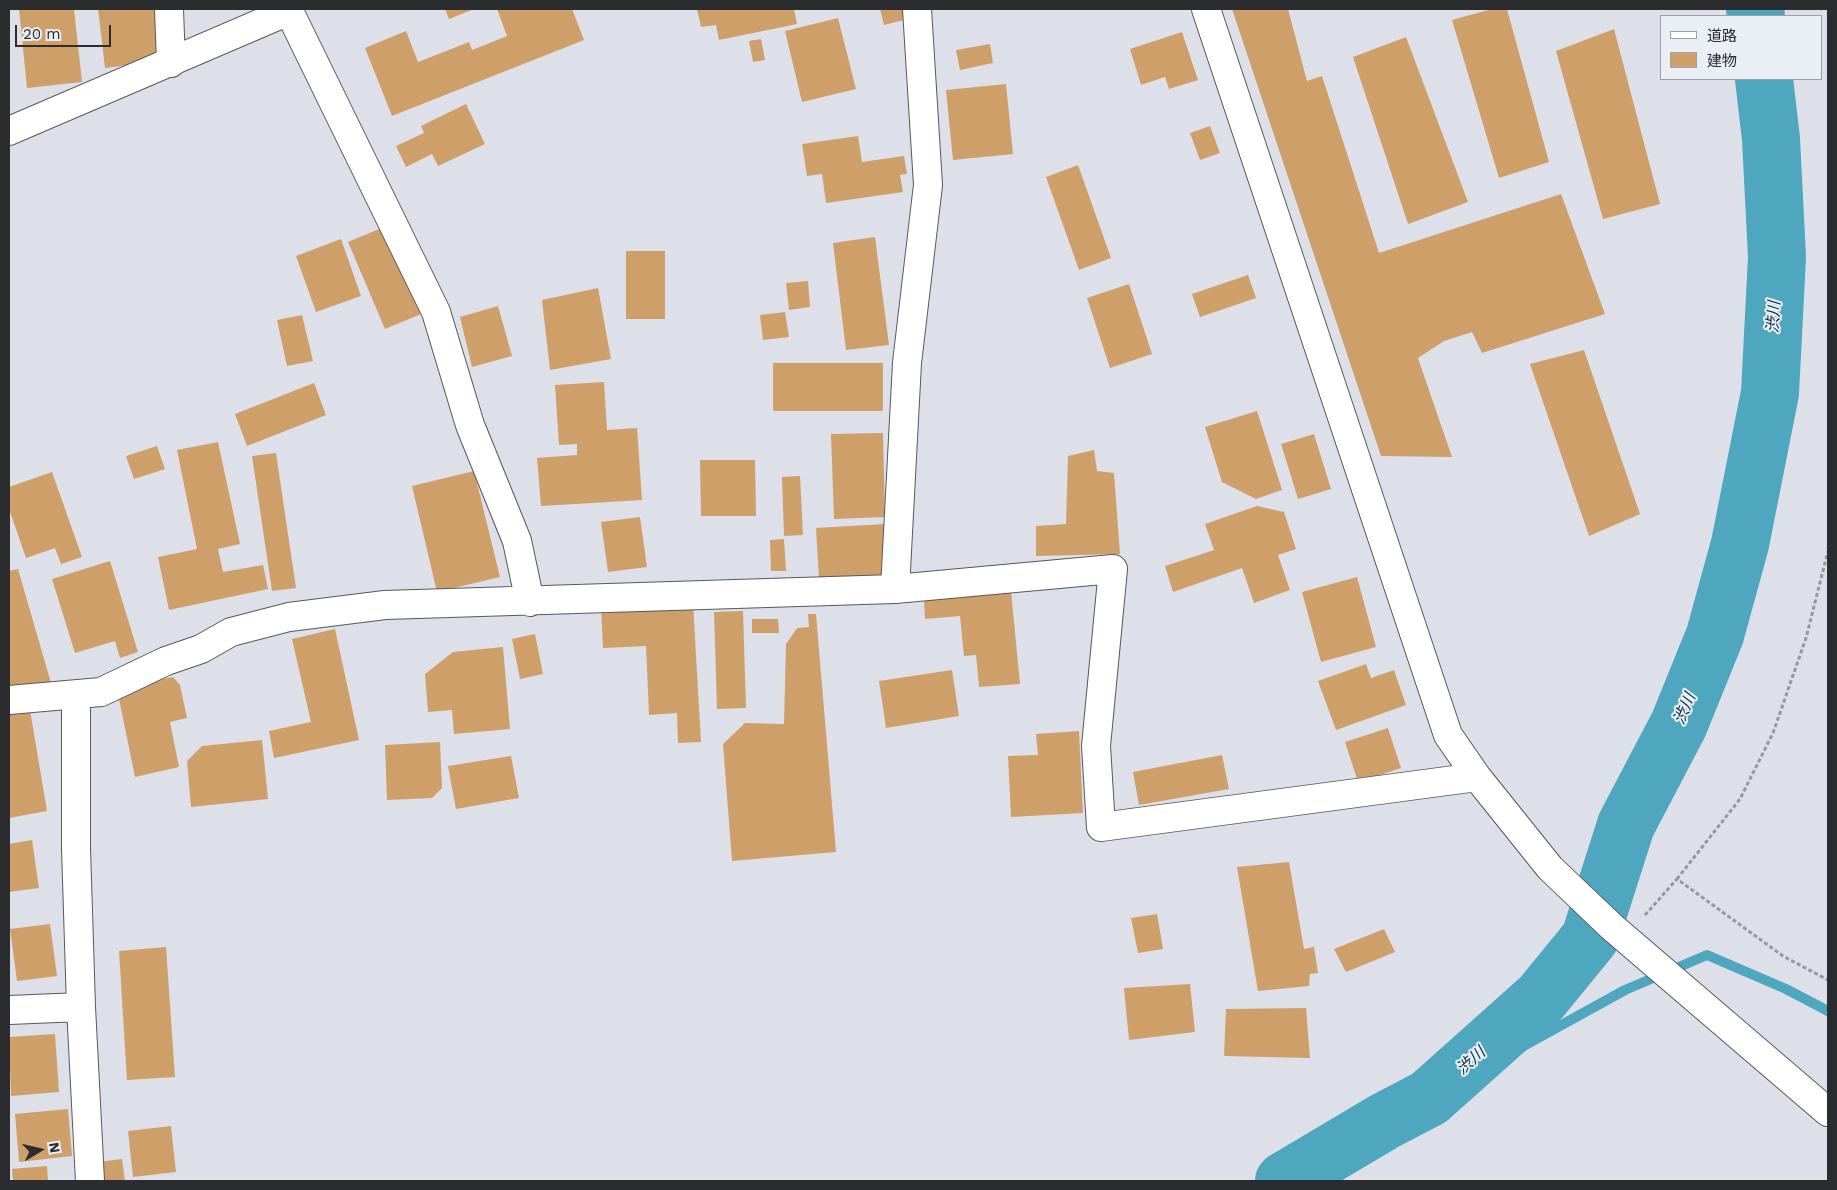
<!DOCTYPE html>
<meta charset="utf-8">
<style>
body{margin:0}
#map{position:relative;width:1837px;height:1190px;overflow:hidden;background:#dde0e8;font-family:"Work Sans","Noto Sans JP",sans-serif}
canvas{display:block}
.frame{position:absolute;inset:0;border:10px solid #2b2c2f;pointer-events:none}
.legend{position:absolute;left:1660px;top:15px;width:162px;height:65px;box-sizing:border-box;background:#eaeef5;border:1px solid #9ea0a6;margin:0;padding:6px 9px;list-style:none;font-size:15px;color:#2b2c2f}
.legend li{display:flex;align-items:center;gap:10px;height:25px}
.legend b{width:25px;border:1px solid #9ea0a6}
.north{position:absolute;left:15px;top:1125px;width:50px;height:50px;-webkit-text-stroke:4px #eaeef5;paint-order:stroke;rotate:81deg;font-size:14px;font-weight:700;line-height:20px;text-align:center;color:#2b2c2f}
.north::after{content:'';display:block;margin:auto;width:18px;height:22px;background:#2b2c2f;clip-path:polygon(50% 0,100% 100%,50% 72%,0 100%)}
.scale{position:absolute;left:15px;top:25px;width:96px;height:22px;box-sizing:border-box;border:2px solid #2b2c2f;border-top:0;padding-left:6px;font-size:15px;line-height:18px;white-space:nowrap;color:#2b2c2f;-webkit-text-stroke:4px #eaeef5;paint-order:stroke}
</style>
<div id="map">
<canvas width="1837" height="1190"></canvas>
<div class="frame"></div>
<ul class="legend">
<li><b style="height:6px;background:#fff"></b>道路</li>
<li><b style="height:14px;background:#cf9f69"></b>建物</li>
</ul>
<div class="north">N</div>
<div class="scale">20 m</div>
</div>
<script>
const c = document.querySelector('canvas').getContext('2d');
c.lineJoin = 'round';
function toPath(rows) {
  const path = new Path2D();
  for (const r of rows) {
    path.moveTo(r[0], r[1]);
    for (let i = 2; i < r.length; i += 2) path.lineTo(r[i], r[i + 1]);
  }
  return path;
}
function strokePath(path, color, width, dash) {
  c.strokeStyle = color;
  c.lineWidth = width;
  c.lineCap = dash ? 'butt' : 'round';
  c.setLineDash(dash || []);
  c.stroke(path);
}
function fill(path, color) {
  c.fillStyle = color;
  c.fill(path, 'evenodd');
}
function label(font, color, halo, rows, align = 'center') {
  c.font = font + ' "Work Sans","Noto Sans JP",sans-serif';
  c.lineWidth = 4;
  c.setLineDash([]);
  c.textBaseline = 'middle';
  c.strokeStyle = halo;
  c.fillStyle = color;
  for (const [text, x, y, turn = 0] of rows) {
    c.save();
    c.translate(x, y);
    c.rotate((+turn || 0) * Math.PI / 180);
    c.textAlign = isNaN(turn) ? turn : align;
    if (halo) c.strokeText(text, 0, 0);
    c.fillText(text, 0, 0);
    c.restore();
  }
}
strokePath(toPath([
 [1429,1098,1625,990,1707,955,1786,989,1828,1011]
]), '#4fa6bf', 10);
strokePath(toPath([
 [1755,9,1756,16],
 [1284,1181,1385,1121,1429,1098,1541,998,1590,938,1626,825,1679,724,1715,635,1740,544,1770,393,1777,257,1771,139,1764,79]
]), '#4fa6bf', 58);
fill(toPath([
 [19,9,74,9,82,82,27,88],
 [98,9,163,9,169,60,105,68],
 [445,9,474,9,449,19],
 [497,9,572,9,584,40,392,116,365,48,406,31,418,62,469,42,472,50,507,36],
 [697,9,794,9,797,24,719,40,716,25,701,27],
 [880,9,909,9,912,18,884,25],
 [1232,9,1288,9,1307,81,1322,76,1379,253,1561,194,1605,314,1482,353,1472,332,1444,341,1418,358,1452,457,1381,456],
 [1492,9,1507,9,1549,162,1499,178,1452,20],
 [838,18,856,89,802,102,785,31],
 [1614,29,1660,204,1603,219,1556,51],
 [1182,32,1198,80,1169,89,1165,77,1141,85,1130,49],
 [1406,37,1468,202,1408,224,1353,57],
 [761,39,765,60,753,62,749,41],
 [990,44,993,63,960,70,956,50],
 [1006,84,1013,154,953,160,946,90],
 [466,104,485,144,438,166,432,154,406,167,396,146,424,133,421,126],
 [1210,126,1220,153,1200,160,1190,133],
 [858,136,862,162,904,156,907,174,900,175,903,192,826,203,822,174,807,176,802,144],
 [1078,165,1111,258,1079,270,1046,177],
 [384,227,421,314,385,329,348,242],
 [875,237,889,345,846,350,833,243],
 [341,239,361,296,316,312,296,256],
 [626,251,665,251,665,319,626,319],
 [1248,275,1256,298,1200,317,1192,294],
 [808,281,810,307,789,310,786,283],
 [1129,284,1152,354,1110,368,1087,298],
 [598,288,611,359,550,370,542,300],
 [498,306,512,356,472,367,460,317],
 [785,312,789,337,763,340,760,315],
 [302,315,313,361,287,366,277,320],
 [1584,350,1640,514,1589,536,1530,364],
 [773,363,883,363,883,411,773,411],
 [604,382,607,430,637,428,642,500,541,506,537,458,577,455,577,444,559,445,555,385],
 [314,383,326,415,247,446,235,414],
 [1257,411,1282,490,1256,499,1222,482,1205,427],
 [883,433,885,517,834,519,831,434],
 [1314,434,1331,489,1298,499,1281,444],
 [218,442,240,544,218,549,223,572,263,565,268,589,169,610,158,557,197,549,177,450],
 [157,446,165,469,134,479,126,456],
 [1094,450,1097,471,1114,473,1120,554,1036,556,1036,526,1066,524,1068,456],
 [276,453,296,588,272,591,252,456],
 [700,460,755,460,756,516,701,516],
 [474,471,500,577,437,592,412,486],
 [52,472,82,557,61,564,55,548,26,558,9,509,9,487],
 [800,476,803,535,784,536,782,477],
 [1257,506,1284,512,1296,549,1278,555,1290,590,1254,603,1242,568,1173,592,1165,566,1214,550,1205,524],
 [640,517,647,567,608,572,601,522],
 [884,524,887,576,819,580,816,528],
 [784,539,786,571,771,571,770,540],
 [110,561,138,652,120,658,115,641,75,653,52,579],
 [18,569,51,683,9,696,9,571],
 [1357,577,1376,647,1321,662,1302,592],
 [1011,591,1020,684,979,687,976,655,964,656,960,616,925,619,924,599],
 [693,603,701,742,678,743,677,713,649,715,646,646,603,648,601,608],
 [743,611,746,708,717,709,714,612],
 [808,614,816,614,836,852,732,861,723,744,745,723,784,724,786,644,797,628,809,627],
 [752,619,778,619,779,633,752,633],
 [335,629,359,740,274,758,269,731,311,722,292,639],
 [535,634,543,674,520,679,512,639],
 [503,647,510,729,454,734,452,710,428,712,425,674,453,652],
 [1366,664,1371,678,1394,670,1406,705,1336,730,1318,681],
 [952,670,959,716,886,728,879,681],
 [173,677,180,685,187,718,170,722,179,767,135,777,119,699,147,682],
 [29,704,47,811,9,818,9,707],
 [1388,728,1401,768,1358,782,1345,742],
 [1079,731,1083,813,1011,817,1008,756,1038,755,1036,734],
 [262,740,268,799,191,807,187,761,202,746],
 [440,742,442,788,432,798,387,800,385,745],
 [1222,755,1229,789,1139,805,1133,772],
 [511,756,519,798,456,809,448,766],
 [32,840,39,888,9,892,9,844],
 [1289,862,1304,949,1314,947,1318,973,1310,974,1309,986,1258,991,1237,867],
 [1157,914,1163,949,1138,953,1131,918],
 [50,924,57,976,17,981,10,929],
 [1384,929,1395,952,1346,972,1334,949],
 [166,947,175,1077,127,1080,119,951],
 [1190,984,1195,1032,1129,1040,1124,988],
 [1306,1008,1310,1058,1224,1056,1226,1009],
 [55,1034,59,1092,11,1096,9,1037],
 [68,1109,72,1156,19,1162,15,1114],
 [171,1126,176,1172,133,1177,128,1131],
 [122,1159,125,1181,102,1181,99,1162],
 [47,1166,48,1181,13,1181,12,1169]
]), '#cf9f69');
const minor = toPath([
 [169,9,171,63],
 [1206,9,1448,735,1477,777,1550,868,1612,927,1828,1112],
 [9,131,289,11,436,312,470,425,517,541,530,602],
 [895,589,907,363,928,185,917,9],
 [76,695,76,848,81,1007,90,1181],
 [9,700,101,692,166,661,201,649,231,632,289,617,385,605,895,589,1113,569,1096,746,1101,827,1477,777],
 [9,1010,81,1007]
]);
strokePath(minor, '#55585e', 30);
strokePath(toPath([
 [1677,879,1740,799,1773,733,1806,638,1828,551],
 [1645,915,1677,879,1783,956,1828,980]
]), '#96989e', 3, [4, 2.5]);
strokePath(minor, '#fff', 28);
label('italic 16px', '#05303b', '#eaeef5', [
 ["渋川",1774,317,-87],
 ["渋川",1685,709,-67],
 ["渋川",1471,1061,-42]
]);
</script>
